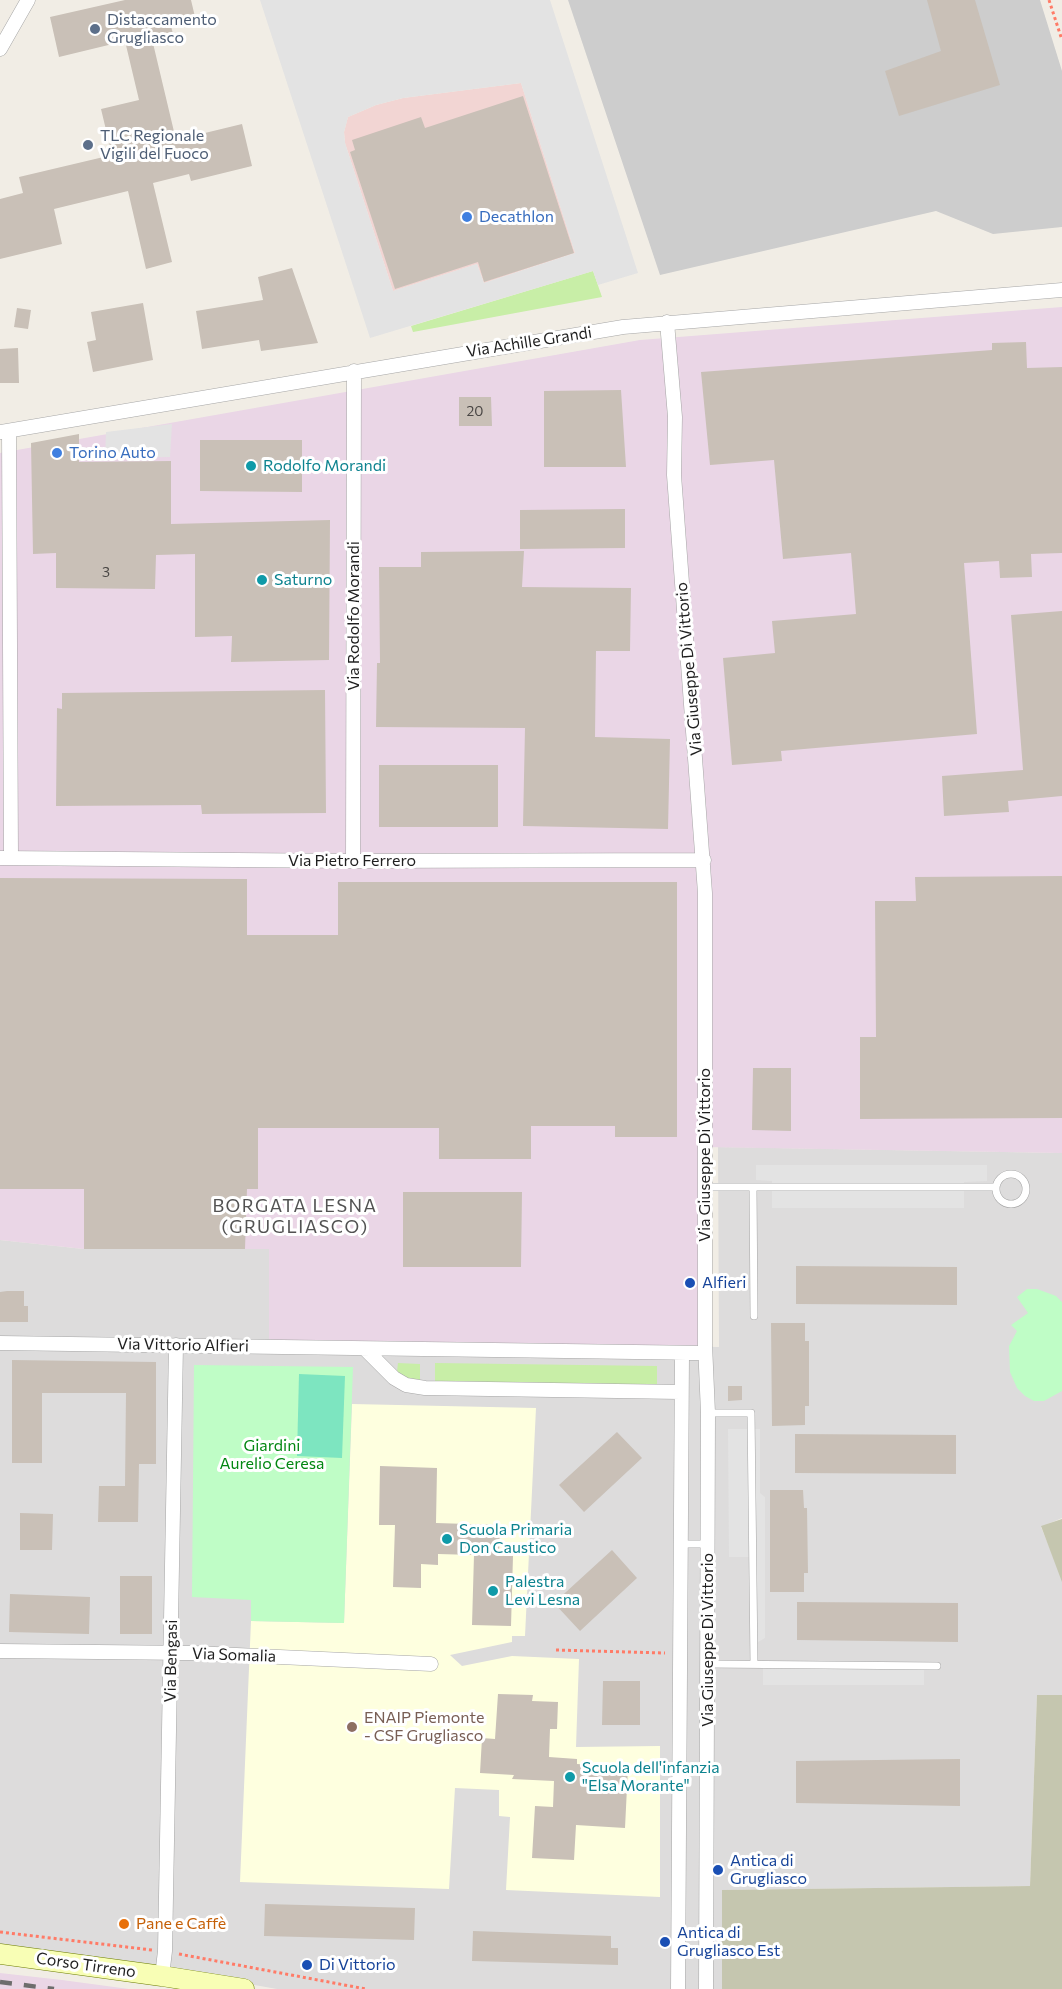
<!DOCTYPE html>
<meta charset="utf-8">
<style>
body{margin:0}
canvas{display:block;background:#f1ede5}
</style>
<canvas width="1062" height="1989"></canvas>
<script>
const c = document.querySelector('canvas').getContext('2d');
c.lineJoin = 'round';
function fill(path, color) {
  c.fillStyle = color;
  c.fill(path, 'evenodd');
}
function toPath(rows) {
  const path = new Path2D();
  for (const r of rows) {
    if (r.length === 3) {
      path.moveTo(r[0] + r[2], r[1]);
      path.arc(r[0], r[1], r[2], 0, 2 * Math.PI);
      continue;
    }
    path.moveTo(r[0], r[1]);
    for (let i = 2; i < r.length; i += 2) path.lineTo(r[i], r[i + 1]);
  }
  return path;
}
function strokePath(path, color, width, dash) {
  c.strokeStyle = color;
  c.lineWidth = width;
  c.lineCap = dash ? 'butt' : 'round';
  c.setLineDash(dash || []);
  c.stroke(path);
}
function label(font, color, halo, rows, align = 'center') {
  c.font = font + ' Commissioner,sans-serif';
  c.lineWidth = 6;
  c.setLineDash([]);
  c.textBaseline = 'middle';
  c.strokeStyle = halo;
  c.fillStyle = color;
  for (const [text, x, y, turn = 0] of rows) {
    c.save();
    c.translate(x, y);
    c.rotate((+turn || 0) * Math.PI / 180);
    c.textAlign = isNaN(turn) ? turn : align;
    if (halo) c.strokeText(text, 0, 0);
    c.fillText(text, 0, 0);
    c.restore();
  }
}
fill(toPath([
 [718,1147,1062,1153,1062,1518,1041,1527,1062,1578,1062,1695,1037,1695,1030,1886,723,1890,722,1989,277,1989,159,1968,0,1945,0,1240,84,1249,269,1249,270,1340,719,1347]
]), '#dddcdc');
fill(toPath([
 [521,83,575,253,484,283,477,264,393,291,345,143,344,132,348,117,376,105,403,98]
]), '#f2d5d3');
fill(toPath([
 [1062,307,1062,1153,703,1147,703,1347,269,1340,269,1249,84,1249,0,1240,0,453,640,340],
 [0,1973,62,1980,129,1989,0,1989]
]), '#ead6e6');
fill(toPath([
 [352,1404,536,1408,525,1636,512,1636,512,1642,450,1655,462,1666,512,1656,579,1659,576,1747,660,1746,660,1897,506,1890,510,1817,499,1816,499,1790,455,1788,449,1889,240,1882,251,1621,344,1623]
]), '#feffdf');
fill(toPath([
 [568,0,1040,0,1062,71,1062,227,993,234,936,211,660,275]
]), '#cdcdcd');
fill(toPath([
 [1062,1519,1062,1582,1041,1526],
 [1037,1695,1062,1695,1062,1989,722,1989,722,1890,1030,1886]
]), '#c5c6af');
fill(toPath([
 [593,271,602,297,413,332,411,326],
 [398,1363,420,1364,420,1382,413,1381,397,1372],
 [435,1363,657,1366,657,1385,435,1382]
]), '#c8eea7');
fill(toPath([
 [1027,1289,1037,1289,1056,1296,1062,1302,1062,1391,1044,1401,1034,1401,1025,1396,1017,1388,1010,1372,1009,1346,1017,1331,1011,1325,1028,1313,1017,1297],
 [194,1365,353,1367,344,1623,251,1621,251,1600,192,1597]
]), '#bffdc6');
fill(toPath([
 [299,1374,345,1376,342,1458,297,1456]
]), '#7de5c0');
fill(toPath([
 [260,0,550,0,638,273,598,285,593,271,370,338],
 [521,83,575,253,484,283,477,264,393,291,345,143,344,132,348,117,376,105,403,98],
 [172,424,170,457,105,458,106,432],
 [756,1165,987,1165,987,1181,964,1182,964,1208,772,1208,772,1181,756,1180],
 [728,1429,760,1429,760,1493,765,1497,765,1638,753,1645,753,1557,729,1557],
 [763,1664,924,1665,924,1685,763,1685]
]), '#e3e3e3');
fill(toPath([
 [125,0,191,0,196,21,171,26,173,34,152,39,176,140,242,124,252,166,191,181,189,174,153,183,172,262,146,269,128,191,54,209,62,244,0,259,0,199,23,193,19,177,112,155,101,109,139,100,125,41,59,57,50,17],
 [927,0,975,0,1000,85,899,116,885,71,941,51],
 [523,96,574,253,484,282,478,262,395,289,350,152,355,150,352,140,421,117,425,128],
 [292,268,318,343,261,351,259,340,202,349,196,311,263,300,258,277],
 [143,303,153,360,93,372,87,342,96,340,91,312],
 [17,308,31,310,28,329,14,327],
 [1026,342,1027,368,1062,367,1062,553,1031,554,1032,577,1000,578,999,561,964,563,977,734,781,751,782,761,732,765,723,658,775,653,772,621,856,614,851,553,783,559,774,460,710,465,701,372,992,350,992,343],
 [18,348,19,383,0,383,0,349],
 [621,390,626,467,544,467,544,391],
 [459,397,491,397,492,426,459,426],
 [79,434,79,462,171,461,171,524,330,520,329,660,231,662,232,636,195,637,195,554,156,555,155,589,56,588,56,553,33,554,31,443],
 [200,440,302,440,302,492,200,491],
 [625,509,625,548,520,549,520,510],
 [524,551,522,587,631,588,630,651,596,651,595,737,670,739,668,829,523,826,525,728,376,727,377,663,380,663,379,567,421,567,421,552],
 [1062,611,1062,796,1008,801,1009,812,944,816,942,776,1023,770,1011,615],
 [325,690,326,813,202,814,201,805,56,806,57,708,62,709,62,693],
 [379,765,498,765,498,827,379,827],
 [1062,876,1062,1118,860,1119,860,1037,876,1037,875,901,916,901,915,877],
 [0,878,247,879,247,935,338,935,338,882,677,882,677,1137,615,1137,615,1126,531,1126,531,1159,439,1159,439,1128,258,1128,258,1189,247,1189,245,1249,84,1249,84,1189,0,1189],
 [753,1068,791,1068,791,1131,752,1130],
 [403,1192,522,1192,521,1267,403,1267],
 [796,1266,957,1267,957,1305,796,1304],
 [7,1291,24,1291,24,1306,28,1306,28,1322,0,1322,0,1292],
 [771,1323,805,1323,805,1341,809,1341,809,1406,805,1406,805,1425,772,1426],
 [12,1360,156,1362,156,1464,139,1464,138,1522,98,1522,99,1486,125,1486,126,1393,42,1393,42,1463,12,1463],
 [728,1386,742,1386,742,1400,728,1401],
 [617,1432,642,1458,584,1512,559,1485],
 [795,1434,956,1435,956,1474,795,1473],
 [380,1466,437,1468,436,1523,500,1525,499,1556,513,1556,511,1626,472,1625,474,1555,438,1554,438,1565,421,1564,421,1588,393,1587,395,1525,379,1525],
 [770,1490,803,1490,804,1508,807,1508,808,1573,804,1573,804,1592,770,1592],
 [20,1513,53,1514,52,1550,20,1550],
 [612,1550,637,1578,580,1631,554,1603],
 [120,1576,152,1576,152,1634,120,1634],
 [10,1594,90,1597,89,1634,9,1632],
 [797,1602,958,1603,958,1642,797,1640],
 [603,1681,640,1681,640,1725,602,1725],
 [498,1694,533,1695,532,1701,558,1702,557,1729,550,1729,549,1757,577,1759,577,1764,628,1767,625,1828,576,1825,574,1860,532,1858,535,1806,553,1807,554,1781,512,1779,514,1775,480,1773,482,1738,495,1739],
 [960,1759,960,1806,796,1803,796,1761],
 [265,1904,415,1908,414,1940,264,1936],
 [473,1931,611,1936,611,1948,618,1948,618,1965,472,1961]
]), '#c9c0b7');
const lane = toPath([
 [1011,1189,15],
 [705,1187,996,1187],
 [753,1187,754,1316],
 [708,1413,751,1413,754,1664],
 [681,1544,708,1544],
 [708,1664,937,1666]
]);
const street = toPath([
 [0,49,28,0],
 [667,322,675,417,674,475,705,893,705,1344,708,1413,706,1989],
 [9,431,11,858],
 [0,432,623,327,1062,290],
 [0,858,353,861,704,860],
 [353,861,354,371],
 [0,1343,705,1353],
 [365,1349,394,1378,406,1385,425,1388,680,1392],
 [0,1651,193,1653,431,1664],
 [162,1976,165,1951,176,1345],
 [678,1989,682,1353]
]);
const secondary = toPath([
 [0,1954,162,1976,244,1989]
]);
strokePath(lane, '#a6a6a6', 8);
strokePath(street, '#a6a6a6', 15);
strokePath(secondary, '#6b7c00', 21);
strokePath(toPath([
 [1049,0,1062,40],
 [556,1650,665,1653],
 [0,1932,152,1950],
 [179,1954,366,1989]
]), '#ff7b67', 3, [3, 3]);
strokePath(lane, '#fff', 7);
strokePath(street, '#fff', 14);
strokePath(secondary, '#f8feb5', 20);
strokePath(toPath([
 [0,1982,54,1989]
]), '#6d6d6d', 4.5, [12, 12]);
for (const [x, y, r, color] of [
 [95,29,6,"#5c6f8a"],
 [88,145,6,"#5c6f8a"],
 [467,217,6,"#3f7fe0"],
 [57,453,6,"#3f7fe0"],
 [251,466,6,"#0f9aa8"],
 [262,580,6,"#0f9aa8"],
 [690,1283,6,"#1a4fb4"],
 [447,1539,6,"#0f9aa8"],
 [493,1591,6,"#0f9aa8"],
 [352,1727,6,"#8d6e63"],
 [570,1777,6,"#0f9aa8"],
 [718,1870,6,"#1a4fb4"],
 [124,1924,6,"#e8710a"],
 [665,1942,6,"#1a4fb4"],
 [307,1965,6,"#1a4fb4"]
]) {
  const dot = new Path2D();
  dot.arc(x, y, r, 0, 2 * Math.PI);
  c.fillStyle = color;
  c.fill(dot);
  strokePath(dot, '#fff', 2);
}
label('14px', '#4a4745', null, [
 ["20",475,411],
 ["3",106,572]
]);
label('16px', '#4e5e75', '#fff', [
 ["Distaccamento",107,20],
 ["Grugliasco",107,38],
 ["TLC Regionale",100,136],
 ["Vigili del Fuoco",100,154]
], 'left');
label('16px', '#366cbe', '#fff', [
 ["Decathlon",479,217],
 ["Torino Auto",69,453]
], 'left');
label('16px', '#1f1f1f', '#fff', [
 ["Via Achille Grandi",529,342,-9],
 ["Via Rodolfo Morandi",354,616,-90],
 ["Via Giuseppe Di Vittorio",689,669,-95],
 ["Via Pietro Ferrero",352,861],
 ["Via Giuseppe Di Vittorio",705,1155,-90],
 ["Via Vittorio Alfieri",183,1345,1],
 ["Via Giuseppe Di Vittorio",708,1640,-90],
 ["Via Somalia",234,1655,2],
 ["Via Bengasi",171,1661,-89],
 ["Corso Tirreno",86,1965,8]
]);
label('16px', '#0d838f', '#fff', [
 ["Rodolfo Morandi",263,466],
 ["Saturno",274,580],
 ["Scuola Primaria",459,1530],
 ["Don Caustico",459,1548],
 ["Palestra",505,1582],
 ["Levi Lesna",505,1600],
 ["Scuola dell'infanzia",582,1768],
 ["\"Elsa Morante\"",582,1786]
], 'left');
label('16px', '#164399', '#fff', [
 ["Alfieri",702,1283],
 ["Antica di",730,1861],
 ["Grugliasco",730,1879],
 ["Antica di",677,1933],
 ["Grugliasco Est",677,1951],
 ["Di Vittorio",319,1965]
], 'left');
label('16px', '#038712', '#fff', [
 ["Giardini",272,1446],
 ["Aurelio Ceresa",272,1464]
]);
label('16px', '#785e54', '#fff', [
 ["ENAIP Piemonte",364,1718],
 ["- CSF Grugliasco",364,1736]
], 'left');
label('16px', '#c56008', '#fff', [
 ["Pane e Caffè",136,1924]
], 'left');
c.letterSpacing = '1.5px';
label('18px', '#525252', '#fff', [
 ["BORGATA LESNA",295,1206],
 ["(GRUGLIASCO)",295,1227]
]);
c.letterSpacing = '0px';
</script>
